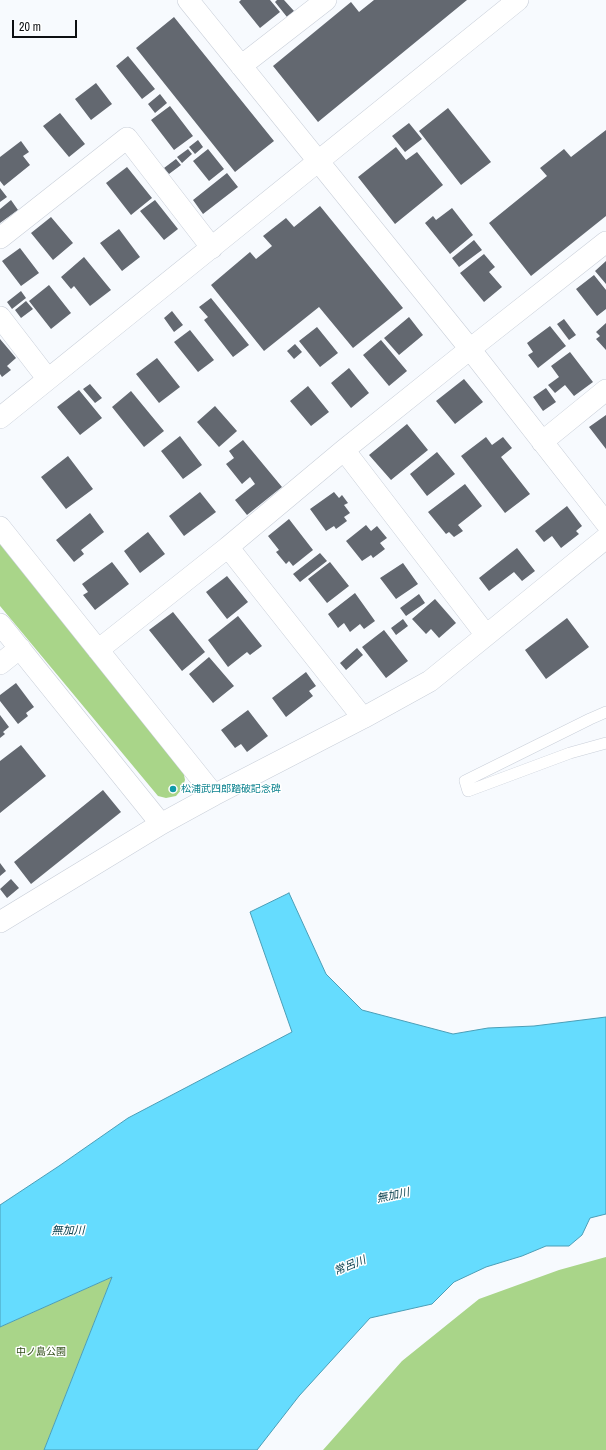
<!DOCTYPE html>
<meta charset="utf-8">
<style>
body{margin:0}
#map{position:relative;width:606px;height:1450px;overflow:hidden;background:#f7fafe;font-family:"Archivo Narrow",sans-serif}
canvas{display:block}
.scale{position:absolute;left:12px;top:20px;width:65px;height:18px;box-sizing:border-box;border:2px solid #0d0f12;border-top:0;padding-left:5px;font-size:12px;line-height:14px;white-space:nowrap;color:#0d0f12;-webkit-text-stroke:3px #fff;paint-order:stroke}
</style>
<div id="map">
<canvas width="606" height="1450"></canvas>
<div class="scale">20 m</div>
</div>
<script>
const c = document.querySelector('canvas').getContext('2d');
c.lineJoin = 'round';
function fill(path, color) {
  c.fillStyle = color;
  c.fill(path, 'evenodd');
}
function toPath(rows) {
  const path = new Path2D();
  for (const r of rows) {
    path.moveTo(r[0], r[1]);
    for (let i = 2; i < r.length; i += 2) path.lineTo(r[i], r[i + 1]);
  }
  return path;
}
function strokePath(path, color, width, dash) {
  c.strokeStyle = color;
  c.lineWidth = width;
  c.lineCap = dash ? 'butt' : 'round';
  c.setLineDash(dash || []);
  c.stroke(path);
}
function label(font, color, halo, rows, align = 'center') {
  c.font = font + ' "Archivo Narrow","Noto Sans JP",sans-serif';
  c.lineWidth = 3;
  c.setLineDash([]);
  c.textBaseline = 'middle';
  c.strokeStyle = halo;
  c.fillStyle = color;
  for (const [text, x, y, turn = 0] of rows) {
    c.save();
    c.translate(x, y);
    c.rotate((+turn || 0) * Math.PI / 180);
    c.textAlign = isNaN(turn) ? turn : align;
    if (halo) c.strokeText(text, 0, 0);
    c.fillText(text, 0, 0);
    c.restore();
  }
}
fill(toPath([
 [0,541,183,770,185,780,182,789,176,796,166,798,158,796,0,606],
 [606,1257,606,1450,323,1450,402,1361,479,1299,559,1270],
 [112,1277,44,1450,0,1450,0,1327]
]), '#a9d589');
const water = toPath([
 [289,893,326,974,362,1010,453,1034,488,1028,534,1026,606,1017,606,1214,590,1218,582,1235,569,1246,546,1246,522,1256,486,1267,454,1282,432,1304,370,1318,299,1396,257,1450,44,1450,112,1277,0,1327,0,1205,59,1166,128,1118,292,1032,250,912,289,893]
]);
fill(water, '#65dcfe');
strokePath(water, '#4b9eb7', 1);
fill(toPath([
 [241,0,270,0,280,12,260,28,239,2],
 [277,0,284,0,294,11,287,17,275,2],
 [374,0,467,0,318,122,273,66,351,2,359,12],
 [174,17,274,141,235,172,136,48],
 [128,56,155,89,142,99,116,66],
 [96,83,112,104,91,120,75,99],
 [160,94,167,103,155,113,148,104],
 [170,106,193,136,174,150,151,120],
 [448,108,491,162,461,185,419,131],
 [60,113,85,144,69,157,43,126],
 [409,123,422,139,405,152,392,136],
 [606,130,606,216,531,276,489,223,547,176,540,168,564,149,571,157],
 [198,140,203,147,195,154,189,147],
 [21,141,29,152,23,156,30,165,4,186,0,181,0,157],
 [396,147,406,160,417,152,443,185,395,224,358,177],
 [188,149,192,154,182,163,177,157],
 [208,149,224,169,209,181,193,161],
 [176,159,181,165,169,174,164,168],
 [127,167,152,198,131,215,106,183],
 [227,173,238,187,203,214,193,200],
 [0,188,7,197,0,202],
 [11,200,18,210,0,223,0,209],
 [155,200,178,229,164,240,140,211],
 [320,206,403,308,353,348,319,307,264,351,211,285,250,252,256,259,272,246,263,236,286,218,294,227],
 [452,208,473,235,450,254,425,223,433,216,436,220],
 [51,217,73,243,53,260,31,233],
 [119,229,140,257,122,271,100,243],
 [474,240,482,250,459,267,452,258],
 [20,248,39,273,21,286,2,261],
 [484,254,495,267,489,272,502,287,484,302,460,273],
 [84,257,111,290,90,306,74,286,71,289,61,277],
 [606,261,606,284,595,271],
 [594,275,606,290,606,309,597,316,576,289],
 [49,285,71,313,51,329,29,301],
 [21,291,26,298,12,309,7,302],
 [211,298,249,345,233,357,204,320,208,317,199,307],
 [26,301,33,309,21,318,15,310],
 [172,311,183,325,174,332,164,318],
 [409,317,423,335,399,355,384,338],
 [564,319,576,335,569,340,557,324],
 [606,323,606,350,596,339,600,336,596,332],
 [550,326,566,346,538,368,528,355,533,352,527,343],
 [317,327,338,353,320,367,299,341],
 [190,330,214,360,198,372,174,342],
 [0,339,16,358,7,366,11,370,2,377,0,374],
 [381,340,407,371,389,386,363,355],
 [295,344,302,352,294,359,287,351],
 [570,352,593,382,574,396,565,385,555,393,548,385,559,377,551,366],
 [157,358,180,387,159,403,136,374],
 [349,368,369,393,351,408,331,383],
 [464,379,483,402,455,424,436,401],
 [90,384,102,398,95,403,83,389],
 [308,386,329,412,311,426,290,401],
 [546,388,556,402,543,411,533,397],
 [79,390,102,418,80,435,57,407],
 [131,391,164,431,144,447,112,407],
 [215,406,237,431,219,447,197,422],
 [606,415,606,449,589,427],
 [407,424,428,450,391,480,369,455],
 [180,436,202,465,183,479,161,451],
 [486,437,492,445,503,437,512,448,501,457,530,494,505,513,461,456],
 [243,440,282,487,247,515,235,500,255,484,250,477,242,484,226,464,234,458,229,451],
 [437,452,455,474,427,496,410,474],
 [68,456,93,489,66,509,41,477],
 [465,484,482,506,458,525,463,531,454,537,449,532,446,534,428,512],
 [200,492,216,512,184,536,169,516],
 [334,492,339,498,342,495,348,503,344,505,350,513,344,517,347,521,336,529,334,526,326,531,310,509],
 [567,506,582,526,576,531,579,534,561,548,552,536,544,542,535,531],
 [90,513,104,532,81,550,84,554,74,562,56,540],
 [289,519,313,550,293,566,289,561,286,564,276,552,279,550,268,536],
 [366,525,371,531,377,526,387,538,380,543,385,549,373,558,371,555,362,561,346,541],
 [148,532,165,554,140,573,124,551],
 [517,548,535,571,522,581,514,572,489,591,479,578],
 [320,553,327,561,300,582,293,574],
 [112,562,129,584,95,610,83,595,88,592,82,584],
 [330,562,349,586,327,603,308,579],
 [403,563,418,584,396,599,380,578],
 [227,576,248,602,227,619,206,592],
 [355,593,375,621,364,629,360,624,350,632,344,623,338,628,328,614],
 [419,594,425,603,406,616,400,608],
 [435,599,456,623,439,638,431,629,426,634,412,619],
 [173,612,205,652,182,671,149,630],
 [238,616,262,646,250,655,247,652,228,667,208,640],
 [567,618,589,647,546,679,525,650],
 [403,619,408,626,396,635,391,628],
 [384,630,408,661,386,678,362,647],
 [357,648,363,655,346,670,340,663],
 [209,657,234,686,213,703,189,674],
 [306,672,316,686,309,691,313,696,286,717,272,698],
 [16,683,34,707,26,713,28,716,18,724,0,701,0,695],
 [248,710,268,736,247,752,241,744,235,748,221,730],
 [0,715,9,727,3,732,5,734,0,738],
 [21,745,46,776,0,813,0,761],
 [103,790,121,812,31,884,14,862],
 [0,863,6,871,0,876],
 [11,879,19,888,7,898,0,889]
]), '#636870');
const service = toPath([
 [606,712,590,719,465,781,468,791,570,753,606,743]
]);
const minor = toPath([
 [188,0,470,349,606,523],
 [241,66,326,0],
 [0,238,127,138,212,248],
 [0,317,47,378],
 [0,418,518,0],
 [542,442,606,390],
 [344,450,486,635],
 [0,527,214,795],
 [228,547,363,718],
 [0,624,161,824],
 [98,650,228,547,344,450,470,349,606,242],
 [0,664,20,648],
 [0,922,161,824,214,795,363,718,430,681,606,538]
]);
strokePath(service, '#c9cfd9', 12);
strokePath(minor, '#c9cfd9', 22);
strokePath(service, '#fff', 11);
strokePath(minor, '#fff', 21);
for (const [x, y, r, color] of [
 [173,789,4,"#0f9aa8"]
]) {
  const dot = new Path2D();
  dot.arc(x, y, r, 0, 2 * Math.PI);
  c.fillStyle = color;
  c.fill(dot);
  strokePath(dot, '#fff', 1.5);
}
label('10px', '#0d838f', '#fff', [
 ["松浦武四郎踏破記念碑",181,789]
], 'left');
label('10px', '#314e18', '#fff', [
 ["中ノ島公園",41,1352]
]);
label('italic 11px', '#0d4351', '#fff', [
 ["無加川",393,1196,-12],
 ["無加川",68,1231],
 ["常呂川",350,1266,-22]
]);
</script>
